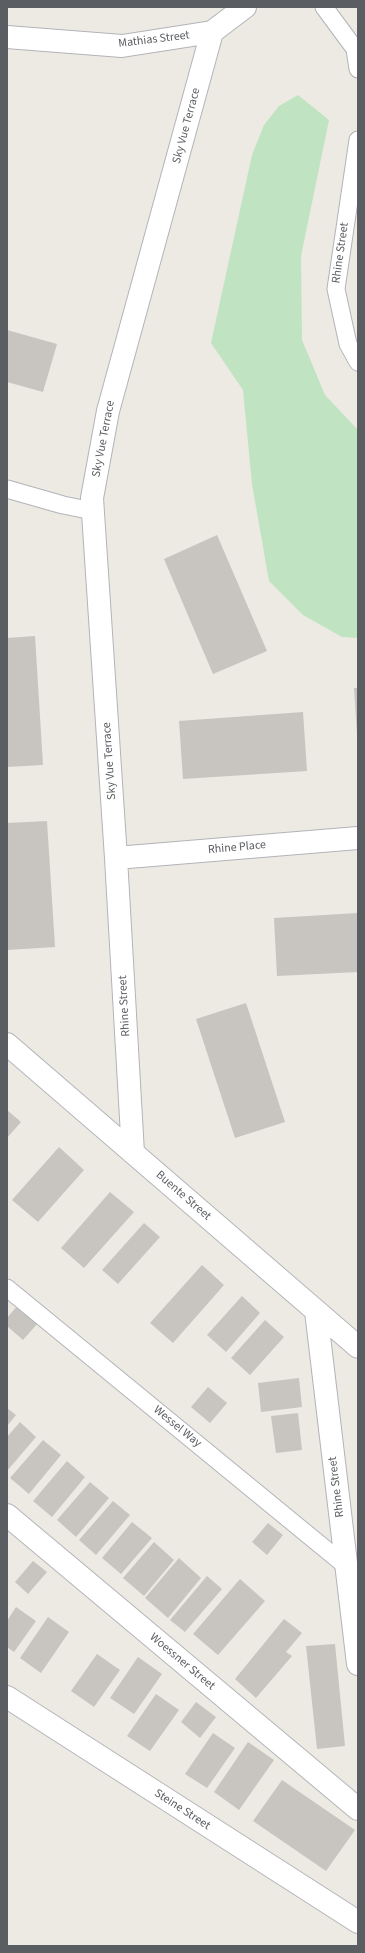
<!DOCTYPE html>
<style>
body{margin:0}
#map{position:relative;width:365px;height:1953px;overflow:hidden;background:#eceae2;font-family:"Source Sans 3",sans-serif}
canvas{display:block}
.frame{position:absolute;inset:0;border:8px solid #5a5d62;pointer-events:none}
</style>
<div id="map">
<canvas width="365" height="1953"></canvas>
<div class="frame"></div>
</div>
<script>
const c = document.querySelector('canvas').getContext('2d');
c.lineJoin = 'round';
function fill(path, color) {
  c.fillStyle = color;
  c.fill(path, 'evenodd');
}
function toPath(rows) {
  const path = new Path2D();
  for (const r of rows) {
    path.moveTo(r[0], r[1]);
    for (let i = 2; i < r.length; i += 2) path.lineTo(r[i], r[i + 1]);
  }
  return path;
}
function strokePath(path, color, width, dash) {
  c.strokeStyle = color;
  c.lineWidth = width;
  c.lineCap = dash ? 'butt' : 'round';
  c.setLineDash(dash || []);
  c.stroke(path);
}
function label(font, color, halo, rows, align = 'center') {
  c.font = font + ' "Source Sans 3",sans-serif';
  c.lineWidth = 3;
  c.setLineDash([]);
  c.textBaseline = 'middle';
  c.strokeStyle = halo;
  c.fillStyle = color;
  for (const [text, x, y, turn = 0] of rows) {
    c.save();
    c.translate(x, y);
    c.rotate((+turn || 0) * Math.PI / 180);
    c.textAlign = isNaN(turn) ? turn : align;
    if (halo) c.strokeText(text, 0, 0);
    c.fillText(text, 0, 0);
    c.restore();
  }
}
fill(toPath([
 [298,95,329,120,301,256,302,340,325,395,358,430,358,638,342,637,303,615,269,581,252,484,243,390,211,343,252,155,264,125,279,106]
]), '#c0e3c1');
fill(toPath([
 [7,330,57,344,43,392,7,382],
 [217,535,267,651,213,674,164,559],
 [35,636,43,765,7,767,7,638],
 [354,688,358,688,358,734,357,734],
 [303,712,307,771,183,779,179,721],
 [47,821,55,947,7,950,7,823],
 [358,913,358,972,277,976,274,918],
 [246,1003,285,1122,235,1138,196,1019],
 [7,1110,21,1122,7,1138],
 [59,1147,84,1170,38,1222,12,1200],
 [110,1192,134,1212,84,1268,61,1248],
 [144,1223,160,1237,118,1284,102,1270],
 [202,1265,224,1285,173,1343,150,1323],
 [242,1296,260,1313,226,1352,207,1335],
 [18,1305,38,1323,23,1340,7,1326,7,1318],
 [265,1320,284,1337,250,1375,231,1358],
 [299,1378,302,1407,261,1412,258,1383],
 [208,1387,227,1403,210,1423,191,1407],
 [7,1408,16,1415,7,1426],
 [298,1413,302,1450,276,1453,271,1416],
 [20,1422,36,1437,7,1471,7,1437],
 [43,1440,61,1455,29,1494,10,1478],
 [67,1461,85,1477,52,1517,33,1501],
 [90,1482,109,1498,76,1537,57,1520],
 [113,1501,130,1515,96,1555,79,1540],
 [132,1522,152,1538,121,1574,102,1558],
 [268,1523,283,1535,267,1555,252,1542],
 [154,1542,174,1560,144,1596,123,1578],
 [179,1558,201,1578,168,1618,145,1598],
 [33,1561,47,1572,28,1594,15,1582],
 [207,1576,222,1589,185,1632,170,1620],
 [240,1579,265,1601,218,1655,193,1634],
 [16,1607,36,1621,14,1652,7,1647,7,1621],
 [48,1617,69,1632,41,1673,20,1658],
 [284,1619,302,1633,286,1652,292,1656,256,1698,235,1679],
 [335,1644,345,1746,317,1749,306,1646],
 [97,1654,120,1670,94,1707,71,1691],
 [138,1657,162,1674,134,1714,110,1698],
 [156,1694,179,1710,150,1751,127,1736],
 [196,1702,216,1717,200,1738,181,1722],
 [213,1733,235,1748,207,1788,185,1774],
 [248,1742,274,1760,239,1810,214,1792],
 [282,1780,355,1830,326,1871,253,1821]
]), '#c8c4bf');
const lane = toPath([
 [324,7,355,49,358,69],
 [358,140,336,289,348,344,358,362],
 [7,489,63,505,93,511],
 [7,1288,346,1566]
]);
const street = toPath([
 [7,37,122,46,212,32,245,7],
 [116,858,358,838],
 [7,1044,358,1347],
 [133,1153,116,858,92,498,108,411,212,32],
 [316,1311,358,1664],
 [7,1515,358,1809],
 [7,1697,358,1922]
]);
strokePath(lane, '#b2b4b9', 19);
strokePath(street, '#b2b4b9', 24);
strokePath(lane, '#fff', 17);
strokePath(street, '#fff', 22);
label('12px', '#5a5d62', '#fff', [
 ["Mathias Street",154,40,-7],
 ["Sky Vue Terrace",187,126,-75],
 ["Rhine Street",341,253,-82],
 ["Sky Vue Terrace",104,439,-79],
 ["Sky Vue Terrace",110,761,-94],
 ["Rhine Place",237,848,-5],
 ["Rhine Street",125,1006,-93],
 ["Buente Street",183,1196,41],
 ["Wessel Way",177,1427,39],
 ["Rhine Street",337,1487,-97],
 ["Woessner Street",182,1662,40],
 ["Steine Street",182,1810,33]
]);
</script>
